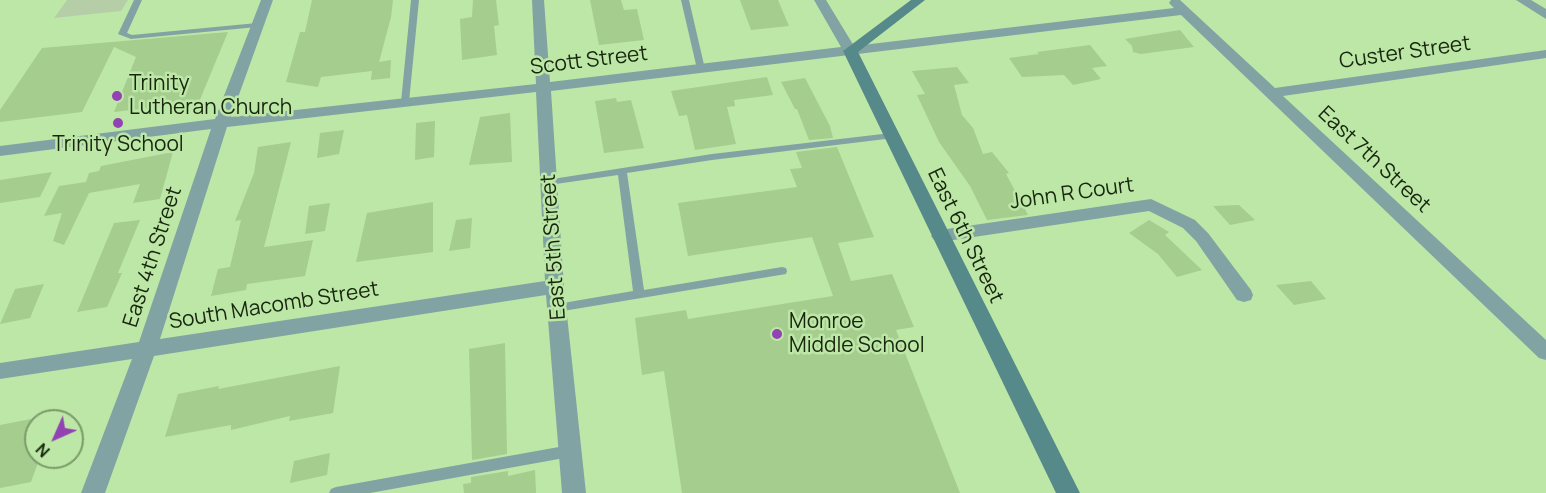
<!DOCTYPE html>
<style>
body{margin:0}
#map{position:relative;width:1546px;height:493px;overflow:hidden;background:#bde7a7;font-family:Manrope,sans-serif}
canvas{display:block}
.north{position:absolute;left:24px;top:409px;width:60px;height:60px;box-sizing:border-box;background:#bde7a7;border:2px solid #7b9a69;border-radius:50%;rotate:225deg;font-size:16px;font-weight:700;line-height:24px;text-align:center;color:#17260d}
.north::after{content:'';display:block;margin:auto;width:21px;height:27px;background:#9242b2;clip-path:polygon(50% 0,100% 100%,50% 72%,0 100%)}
</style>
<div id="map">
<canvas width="1546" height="493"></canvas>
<div class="north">N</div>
</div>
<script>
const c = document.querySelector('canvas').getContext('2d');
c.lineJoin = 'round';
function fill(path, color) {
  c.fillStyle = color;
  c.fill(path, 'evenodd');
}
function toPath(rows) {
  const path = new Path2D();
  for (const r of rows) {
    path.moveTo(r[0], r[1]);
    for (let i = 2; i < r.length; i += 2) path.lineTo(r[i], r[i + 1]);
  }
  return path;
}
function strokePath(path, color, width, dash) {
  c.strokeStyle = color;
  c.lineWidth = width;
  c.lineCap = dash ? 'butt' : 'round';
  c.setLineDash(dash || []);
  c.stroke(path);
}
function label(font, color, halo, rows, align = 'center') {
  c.font = font + ' Manrope,sans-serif';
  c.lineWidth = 5;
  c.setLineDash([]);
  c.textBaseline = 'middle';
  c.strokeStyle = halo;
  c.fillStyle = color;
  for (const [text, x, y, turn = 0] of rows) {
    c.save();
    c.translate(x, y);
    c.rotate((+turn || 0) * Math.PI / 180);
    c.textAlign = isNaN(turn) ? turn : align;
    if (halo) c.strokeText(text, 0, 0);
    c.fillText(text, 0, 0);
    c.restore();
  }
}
fill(toPath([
 [67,0,128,0,121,11,54,18]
]), '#b5cea8');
fill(toPath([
 [312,0,393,0,391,17,379,62,391,60,390,78,371,80,372,71,321,77,318,87,286,82,300,32,305,32],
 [473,0,496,0,499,25,494,26,497,55,462,60,460,19,472,17],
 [590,0,621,0,624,10,637,9,644,40,599,45],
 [740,0,778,0,789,26,751,30],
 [1180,30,1194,47,1141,54,1133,52,1132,46,1125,39],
 [228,32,199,102,114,112,136,57,114,47,82,112,0,122,0,110,42,48],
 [1090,45,1107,66,1092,68,1101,79,1073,85,1064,75,1022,77,1009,58,1039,54,1037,52],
 [957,67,969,83,954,85,962,115,973,128,983,154,992,152,1009,173,1006,174,1028,215,987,220,970,186,939,142,917,95,925,94,912,71],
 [767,77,773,95,734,100,735,106,727,107,736,144,695,150,687,115,679,116,671,91],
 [805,78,830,126,833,138,809,140,797,109,795,109,781,82],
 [616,98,617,102,631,100,644,148,604,153,595,101],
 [510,113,512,162,469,165,480,117],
 [435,121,434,157,415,160,416,123],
 [344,130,339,154,317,158,320,133],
 [291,142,264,247,313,240,305,276,247,284,246,290,211,296,218,269,230,267,241,220,235,221,254,173,258,147],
 [837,147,874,237,838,243,851,281,892,274,914,327,896,330,960,493,682,493,664,371,642,375,635,318,686,310,688,319,833,296,812,237,688,256,678,203,797,187,790,169,802,168,796,152],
 [173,152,160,199,133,203,140,184,89,193,64,245,53,241,62,213,44,216,59,186,86,182,89,173,99,171,101,166],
 [52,172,40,197,0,203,0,180],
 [433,202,433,252,356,262,367,213],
 [330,203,325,231,305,234,309,206],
 [1239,205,1255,220,1230,225,1213,206],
 [472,218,470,248,449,251,456,220],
 [140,220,118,273,122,273,107,307,77,312,114,223],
 [1149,220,1169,232,1165,235,1202,270,1177,277,1158,254,1129,233],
 [1311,281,1326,299,1294,305,1276,285],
 [44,284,30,318,0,324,15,289],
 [505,343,507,454,472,460,469,349],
 [340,366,333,413,289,421,290,416,231,430,231,425,165,437,178,394,219,386,218,389],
 [36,418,36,457,40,457,31,482,0,488,0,425],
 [330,453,327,475,290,483,294,461],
 [535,470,536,493,464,493,463,484,471,483,471,477,508,471,508,476]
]), '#a4cd8e');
fill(toPath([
 [134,0,142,0,127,33,132,35,257,23,261,25,257,27,131,39,118,34,134,0],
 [411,0,419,0,409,102,405,105,401,102,411,0],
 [681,0,689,0,705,69,704,71,701,72,697,69,681,0],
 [891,133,894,134,896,136,894,138,712,160,627,173,644,290,782,267,786,268,787,271,786,274,557,312,553,311,551,308,553,305,557,304,633,291,618,175,549,185,544,182,546,180,712,154,891,133],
 [570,445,575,447,576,451,575,455,570,457,370,493,329,493,331,489,336,487,570,445]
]), '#82a3a3');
fill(toPath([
 [261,0,273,0,231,117,536,84,532,0,544,0,550,82,841,47,814,0,826,0,854,46,1174,8,1169,3,1171,0,1180,0,1275,88,1546,50,1546,58,1283,96,1546,340,1546,360,1539,358,1181,15,551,91,564,287,586,493,562,493,546,295,154,356,105,493,81,493,132,359,0,379,0,363,139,342,211,129,0,156,0,146,215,119,261,0],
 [536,92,545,281,160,339,227,127,536,92],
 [1516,0,1531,0,1546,9,1546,19,1516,0],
 [1151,199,1195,220,1208,233,1251,290,1253,295,1251,300,1244,302,1237,300,1196,241,1183,228,1149,211,940,242,934,240,931,236,934,232,940,230,1151,199]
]), '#82a3a3');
fill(toPath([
 [911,0,925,0,858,52,1080,493,1056,493,843,51,911,0]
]), '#568989');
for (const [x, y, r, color] of [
 [117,96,6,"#9242b2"],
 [118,123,6,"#9242b2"],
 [777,334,6,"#9242b2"]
]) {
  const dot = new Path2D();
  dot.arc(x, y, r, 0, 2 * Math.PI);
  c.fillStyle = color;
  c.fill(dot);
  strokePath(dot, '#bde7a7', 2);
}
label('21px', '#17260d', '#bde7a7', [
 ["Custer Street",1405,53,-8],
 ["Scott Street",589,61,-7],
 ["East 7th Street",1374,160,43],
 ["John R Court",1072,194,-8],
 ["East 6th Street",965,236,64],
 ["East 5th Street",554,247,-94],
 ["East 4th Street",153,257,-72],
 ["South Macomb Street",274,306,-9]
]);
label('21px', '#17260d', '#bde7a7', [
 ["Trinity",129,84],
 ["Lutheran Church",129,108],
 ["Trinity School",118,145,"center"],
 ["Monroe",789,322],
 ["Middle School",789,346]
], 'left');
</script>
